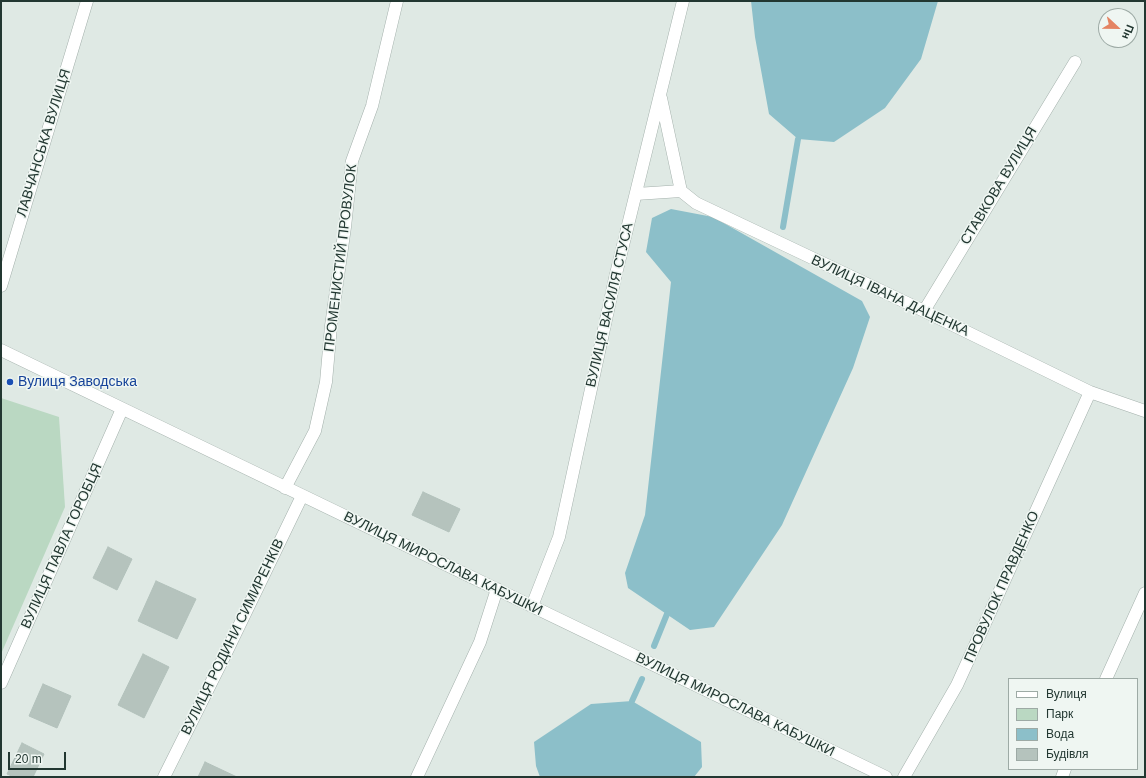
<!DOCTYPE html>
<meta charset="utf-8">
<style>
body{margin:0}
#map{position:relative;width:1146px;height:778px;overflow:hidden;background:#dfe9e4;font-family:Helvetica,sans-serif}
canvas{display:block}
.frame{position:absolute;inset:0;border:2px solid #223731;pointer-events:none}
.legend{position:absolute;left:1008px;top:678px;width:130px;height:92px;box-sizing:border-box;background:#eff6f2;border:1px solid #9daaa5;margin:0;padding:5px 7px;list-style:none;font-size:12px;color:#223731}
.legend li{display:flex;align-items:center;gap:8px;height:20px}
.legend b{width:20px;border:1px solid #9daaa5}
.north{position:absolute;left:1098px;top:8px;width:40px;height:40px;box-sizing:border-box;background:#eff6f2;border:1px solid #9daaa5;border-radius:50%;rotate:112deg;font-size:11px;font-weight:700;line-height:16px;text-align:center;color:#223731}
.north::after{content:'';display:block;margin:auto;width:14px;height:18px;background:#e48362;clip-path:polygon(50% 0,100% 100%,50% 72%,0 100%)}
.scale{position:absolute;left:8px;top:752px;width:58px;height:18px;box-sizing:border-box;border:2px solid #223731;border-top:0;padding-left:5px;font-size:12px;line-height:14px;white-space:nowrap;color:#223731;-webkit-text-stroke:3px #eff6f2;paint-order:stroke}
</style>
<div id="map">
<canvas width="1146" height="778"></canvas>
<div class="frame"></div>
<ul class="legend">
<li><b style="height:5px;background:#fff"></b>Вулиця</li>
<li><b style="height:11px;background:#bad8c2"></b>Парк</li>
<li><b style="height:11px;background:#8cbfc9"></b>Вода</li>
<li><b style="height:11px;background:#b5c3bd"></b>Будівля</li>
</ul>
<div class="north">Пн</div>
<div class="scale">20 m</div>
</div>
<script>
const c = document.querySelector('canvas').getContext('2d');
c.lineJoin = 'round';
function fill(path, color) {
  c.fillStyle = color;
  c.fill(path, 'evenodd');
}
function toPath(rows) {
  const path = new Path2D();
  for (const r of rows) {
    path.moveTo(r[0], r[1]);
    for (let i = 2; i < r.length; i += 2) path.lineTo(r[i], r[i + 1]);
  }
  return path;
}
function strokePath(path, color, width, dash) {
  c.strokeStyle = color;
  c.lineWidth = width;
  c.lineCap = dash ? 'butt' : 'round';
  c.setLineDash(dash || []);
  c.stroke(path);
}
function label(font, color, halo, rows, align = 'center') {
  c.font = font + ' Helvetica,sans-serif';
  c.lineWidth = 3;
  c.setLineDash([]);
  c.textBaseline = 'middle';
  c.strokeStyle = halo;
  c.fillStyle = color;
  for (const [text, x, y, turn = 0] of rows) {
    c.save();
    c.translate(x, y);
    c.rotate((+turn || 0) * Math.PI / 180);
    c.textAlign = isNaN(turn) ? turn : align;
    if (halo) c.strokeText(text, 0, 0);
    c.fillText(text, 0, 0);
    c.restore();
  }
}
fill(toPath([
 [1,398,59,417,65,507,1,654]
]), '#bad8c2');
fill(toPath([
 [751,1,938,1,921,59,885,108,834,142,798,139,769,114,755,37],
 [671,209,713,217,862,301,870,317,853,368,782,525,714,627,690,630,628,588,625,573,645,515,671,282,646,252,652,218],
 [632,701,701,742,702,767,694,777,540,777,536,766,534,742,591,704]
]), '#8cbfc9');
strokePath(toPath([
 [783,227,798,139],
 [654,646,667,614],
 [632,701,642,679]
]), '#8cbfc9', 6);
const building = toPath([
 [423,492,460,509,449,532,412,515,423,492],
 [108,547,132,559,117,590,93,578,108,547],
 [156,581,196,599,177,639,138,621,156,581],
 [143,654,169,667,144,718,118,705,143,654],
 [43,684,71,696,57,728,29,716,43,684],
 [22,743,44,754,33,777,14,777,7,774,22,743],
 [205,762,237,777,198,777,205,762]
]);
fill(building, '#b5c3bd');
strokePath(building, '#b2c1bb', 1);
const minor = toPath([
 [661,98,681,191],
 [636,194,681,191,696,203,924,311,1090,392,1145,411],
 [1,286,87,1],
 [924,311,1075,62],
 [1,350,886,777],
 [285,488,315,431,326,382,331,326,345,227,352,161,372,106,397,1],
 [532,606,559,537,615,278,683,1],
 [1106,679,1145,593],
 [1,683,122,409],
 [164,777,225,655,302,496],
 [417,777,480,642,497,589],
 [904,777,957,685,1090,392],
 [1062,777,1065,769]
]);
strokePath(minor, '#a3b0ab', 13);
strokePath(minor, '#fff', 12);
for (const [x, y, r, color] of [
 [10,382,4,"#1a4fb4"]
]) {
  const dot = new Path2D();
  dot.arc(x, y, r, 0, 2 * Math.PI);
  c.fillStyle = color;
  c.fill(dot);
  strokePath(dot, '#eff6f2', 1.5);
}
label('14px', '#223731', '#eff6f2', [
 ["ЛАВЧАНСЬКА ВУЛИЦЯ",44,143,-73],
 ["СТАВКОВА ВУЛИЦЯ",999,186,-59],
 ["ПРОМЕНИСТИЙ ПРОВУЛОК",341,258,-83],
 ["ВУЛИЦЯ ІВАНА ДАЦЕНКА",890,296,25],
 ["ВУЛИЦЯ ВАСИЛЯ СТУСА",610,305,-77],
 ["ВУЛИЦЯ ПАВЛА ГОРОБЦЯ",62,546,-66],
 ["ВУЛИЦЯ МИРОСЛАВА КАБУШКИ",443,564,26],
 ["ПРОВУЛОК ПРАВДЕНКО",1002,587,-66],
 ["ВУЛИЦЯ РОДИНИ СИМИРЕНКІВ",233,637,-64],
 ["ВУЛИЦЯ МИРОСЛАВА КАБУШКИ",735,705,26]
]);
label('14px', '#164399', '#eff6f2', [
 ["Вулиця Заводська",18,382]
], 'left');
</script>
